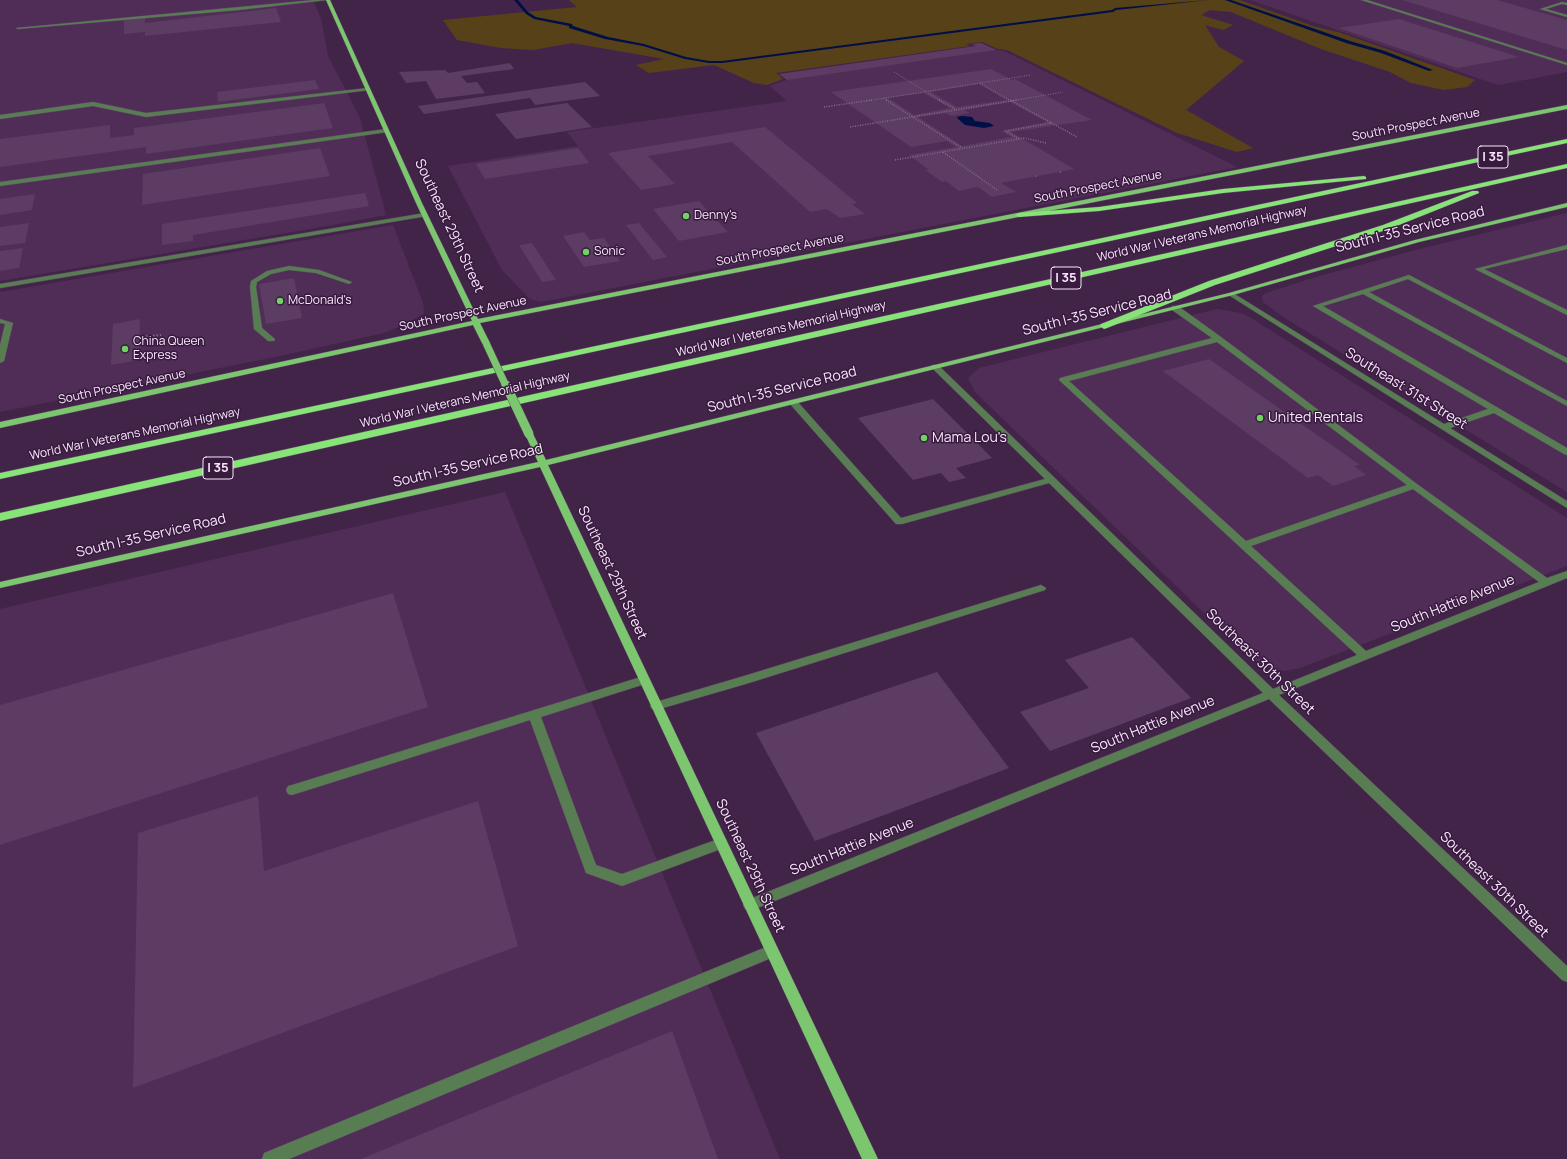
<!DOCTYPE html>
<style>
body{margin:0}
canvas{display:block;background:#432449}
</style>
<canvas width="1567" height="1159"></canvas>
<script>
const c = document.querySelector('canvas').getContext('2d');
c.lineJoin = 'round';
function fill(path, color) {
  c.fillStyle = color;
  c.fill(path, 'evenodd');
}
function toPath(rows) {
  const path = new Path2D();
  for (const r of rows) {
    path.moveTo(r[0], r[1]);
    for (let i = 2; i < r.length; i += 2) path.lineTo(r[i], r[i + 1]);
  }
  return path;
}
function strokePath(path, color, width, dash) {
  c.strokeStyle = color;
  c.lineWidth = width;
  c.lineCap = dash ? 'butt' : 'round';
  c.setLineDash(dash || []);
  c.stroke(path);
}
function label(font, color, halo, rows, align = 'center') {
  c.font = font + ' Manrope,sans-serif';
  c.lineWidth = 3;
  c.setLineDash([]);
  c.textBaseline = 'middle';
  c.strokeStyle = halo;
  c.fillStyle = color;
  for (const [text, x, y, turn = 0] of rows) {
    c.save();
    c.translate(x, y);
    c.rotate((+turn || 0) * Math.PI / 180);
    c.textAlign = isNaN(turn) ? turn : align;
    if (halo) c.strokeText(text, 0, 0);
    c.fillText(text, 0, 0);
    c.restore();
  }
}
fill(toPath([
 [0,0,313,0,321,19,328,56,360,118,386,215,333,225,0,281],
 [1250,0,1567,0,1567,72,1498,85],
 [981,43,996,50,1004,51,1237,167,541,302,530,299,502,270,448,166,578,146,567,132,787,101,770,86,787,80,975,46,972,44],
 [1567,213,1567,492,1285,318,1263,302,1262,296,1266,293,1316,277,1416,250],
 [393,225,423,303,424,313,408,323,384,333,275,357,0,412,0,292],
 [1217,309,1241,313,1251,318,1567,518,1567,566,1300,668,1284,671,1266,667,1251,658,975,392,968,378,979,368],
 [505,492,780,1159,0,1159,0,609]
]), '#502d57');
fill(toPath([
 [569,0,1240,0,1313,26,1341,33,1475,80,1467,87,1444,90,1411,83,1390,72,1321,49,1231,12,1210,10,1201,15,1233,25,1223,30,1205,25,1219,47,1244,61,1186,110,1253,148,1237,152,1177,133,1007,50,998,49,982,42,966,44,970,46,776,73,783,79,767,85,754,83,714,65,649,73,636,65,664,59,572,43,533,50,501,48,457,40,443,20,577,7]
]), '#574119');
fill(toPath([
 [963,116,972,117,975,121,990,123,994,126,984,128,965,125,958,119,957,117]
]), '#001047');
fill(toPath([
 [514,0,518,0,528,12,536,17,572,24,573,26,608,37,644,44,686,57,709,61,722,61,1112,10,1115,8,1209,0,1116,10,1113,12,722,63,709,63,685,59,643,46,605,39,569,28,569,26,534,19,526,14,514,0],
 [1225,0,1231,0,1350,41,1385,51,1433,70,1429,71,1381,53,1346,43,1225,0]
]), '#001047');
fill(toPath([
 [1402,0,1497,0,1567,20,1567,50],
 [276,8,281,22,145,36,145,32,124,34,124,19,145,17,145,23],
 [1399,19,1519,57,1457,68,1339,28],
 [981,43,996,50,787,80,779,74,976,46,972,44],
 [510,63,514,69,461,76,467,83,477,82,485,93,436,99,426,81,406,83,399,72,445,70,448,73],
 [991,69,1012,80,1015,79,1092,120,1011,132,1074,169,1001,183,1016,192,992,197,978,187,959,191,946,181,942,182,925,170,929,170,909,155,956,147,947,141,911,147,831,92],
 [979,84,1006,100,957,107,931,92],
 [924,93,950,108,914,115,888,98],
 [1010,102,1047,122,1001,131,1012,137,962,146,918,117,946,113,951,116,970,113,964,110],
 [315,80,319,89,218,102,217,92],
 [585,82,600,96,535,105,530,98,424,114,418,106],
 [324,103,333,128,146,154,146,147,0,167,0,139,110,125,110,138,134,135,134,128],
 [567,103,592,127,516,139,495,114],
 [765,127,857,203,852,204,865,214,840,218,827,209,810,212,732,142,648,156,675,184,641,190,608,153],
 [320,148,330,176,142,205,143,174],
 [578,148,589,163,485,179,476,164],
 [365,193,369,206,193,235,193,241,162,245,162,224],
 [35,194,32,210,0,215,0,199],
 [699,201,728,232,679,241,653,209],
 [29,223,25,243,0,246,0,227],
 [639,223,667,257,653,260,626,225],
 [584,232,590,240,604,238,620,261,584,267,563,236],
 [532,243,556,280,542,282,519,245],
 [23,248,19,268,0,271,0,251],
 [294,278,302,318,266,324,259,284],
 [140,319,139,360,111,365,113,324],
 [1209,359,1360,465,1354,466,1366,475,1333,486,1318,475,1308,478,1163,371],
 [933,399,992,458,956,468,966,478,949,482,941,473,913,480,858,418],
 [393,593,428,707,0,845,0,705],
 [1132,637,1191,698,1050,751,1020,712,1089,688,1065,660],
 [937,672,1009,768,815,841,756,733],
 [258,796,264,871,478,801,518,946,133,1088,138,833],
 [672,1031,718,1159,361,1159]
]), '#5c3c62');
const minor = toPath([
 [314,0,327,0,239,10,18,29,16,28,314,0],
 [1361,0,1367,0,1567,63,1567,65,1361,0],
 [1562,2,1567,3,1567,5,1562,4,1546,9,1567,15,1567,17,1540,9,1562,2],
 [368,88,370,90,146,117,93,106,0,119,0,115,93,102,146,113,368,88],
 [386,129,388,130,388,132,0,186,0,182,386,129],
 [425,213,428,215,427,216,0,288,0,284,425,213],
 [1567,245,1567,249,1484,269,1567,310,1567,315,1475,269,1567,245],
 [289,266,319,270,352,282,349,284,316,273,289,270,271,274,257,282,256,287,262,328,275,339,274,341,268,341,254,329,250,287,251,281,267,271,289,266],
 [1409,275,1567,358,1567,363,1408,279,1369,292,1567,401,1567,406,1363,294,1323,306,1567,448,1567,455,1564,454,1494,413,1450,428,1567,501,1567,508,1227,294,1233,293,1444,424,1488,409,1313,306,1409,275],
 [1172,306,1178,306,1221,337,1417,484,1547,578,1567,571,1567,578,1279,695,1567,966,1567,982,1562,980,1269,699,755,909,750,911,745,909,743,905,745,901,1263,693,1049,483,902,524,896,524,790,404,790,400,796,400,901,518,1045,479,931,367,932,365,938,365,1273,689,1357,655,1059,380,1060,378,1212,338,1172,310,1172,306],
 [1217,342,1407,485,1246,541,1069,381,1217,342],
 [1413,489,1539,582,1366,651,1251,546,1413,489],
 [0,319,13,323,4,361,0,363,0,345,5,324,0,323,0,319],
 [1041,585,1046,588,1045,590,749,683,656,710,652,709,650,706,652,703,656,702,744,676,1041,585],
 [644,676,648,677,650,680,648,683,541,717,596,865,622,874,721,838,726,839,727,843,726,847,622,886,586,873,530,720,292,795,288,794,286,790,288,786,292,785,644,676],
 [771,945,776,946,778,951,776,956,289,1159,262,1159,264,1153,771,945]
]);
const major = toPath([
 [326,0,330,0,422,203,478,319,1567,105,1567,109,480,323,490,343,486,345,482,343,473,325,0,428,0,422,472,321,416,203,326,0],
 [1567,203,1567,207,1419,242,1233,295,548,465,878,1159,862,1159,540,467,0,588,0,582,538,462,525,434,529,431,533,434,546,460,1229,293,1415,240,1567,203]
]);
const highway = toPath([
 [1567,139,1567,143,0,479,0,473,1567,139],
 [1567,164,1567,168,0,521,0,513,1567,164],
 [1364,176,1366,177,1366,179,1223,193,1099,211,1019,217,1015,215,1019,213,1099,207,1223,189,1364,176],
 [1472,191,1478,191,1479,193,1389,229,1215,285,1107,328,1104,329,1100,326,1101,324,1209,281,1383,225,1472,191]
]);
strokePath(minor, '#604366', 1);
strokePath(major, '#604366', 1);
strokePath(highway, '#604366', 1);
strokePath(toPath([
 [894,72,941,101],
 [980,83,1011,101],
 [884,98,888,101],
 [866,101,1031,75],
 [1011,101,1063,92]
]), '#866b8b', 1, [1, 1.5]);
strokePath(toPath([
 [886,100,962,148],
 [939,100,955,109],
 [1010,100,1077,137],
 [824,107,872,100],
 [850,127,1017,100],
 [1019,139,1006,131,1051,123],
 [943,152,997,190],
 [895,160,1024,138,1046,143],
 [1060,172,1062,173],
 [1036,176,1038,177]
]), '#866b8b', 1.5, [1, 1.5]);
strokePath(toPath([
 [139,337,161,335]
]), '#866b8b', 2, [1.5, 2]);
fill(minor, '#597d53');
fill(major, '#7bc66f');
fill(highway, '#88e379');
const majorBridgeFar1 = toPath([
 [486,343,506,386]
]);
const majorBridge = toPath([
 [506,385,529,434]
]);
strokePath(majorBridgeFar1, '#604366', 8, []);
strokePath(majorBridge, '#604366', 10, []);
strokePath(majorBridgeFar1, '#7bc66f', 7);
strokePath(majorBridge, '#7bc66f', 9);
for (const [x, y, r, color] of [
 [686,216,4,"#6fd35f"],
 [586,252,4,"#6fd35f"],
 [280,301,4,"#6fd35f"],
 [125,349,4,"#6fd35f"],
 [1260,418,4,"#6fd35f"],
 [924,438,4,"#6fd35f"]
]) {
  const dot = new Path2D();
  dot.arc(x, y, r, 0, 2 * Math.PI);
  c.fillStyle = color;
  c.fill(dot);
  strokePath(dot, '#381a3e', 1.5);
}
label('12px', '#f9e6fd', '#381a3e', [
 ["South Prospect Avenue",1416,125,-11],
 ["South Prospect Avenue",1098,187,-11],
 ["World War I Veterans Memorial Highway",1202,234,-13],
 ["South Prospect Avenue",780,250,-11],
 ["South Prospect Avenue",463,314,-12],
 ["World War I Veterans Memorial Highway",781,329,-13],
 ["South Prospect Avenue",122,387,-12],
 ["World War I Veterans Memorial Highway",465,400,-13],
 ["World War I Veterans Memorial Highway",135,434,-12]
]);
label('12px', '#f9e6fd', '#381a3e', [
 ["Denny's",694,216],
 ["Sonic",594,252],
 ["McDonald's",288,301],
 ["China Queen",133,342],
 ["Express",133,356]
], 'left');
for (const [x, y, w] of [
 [1493,157,30],
 [1066,278,30],
 [218,468,30]
]) {
  const box = new Path2D();
  box.roundRect(x - w / 2, y - 11, w, 22, 3);
  c.fillStyle = '#381a3e';
  c.fill(box);
  strokePath(box, '#f9e6fd', 1);
}
label('bold 13px', '#f9e6fd', null, [
 ["I 35",1493,157],
 ["I 35",1066,278],
 ["I 35",218,468]
]);
label('14px', '#f9e6fd', '#381a3e', [
 ["Southeast 29th Street",449,226,65],
 ["South I-35 Service Road",1410,230,-14],
 ["South I-35 Service Road",1097,313,-14],
 ["Southeast 31st Street",1406,389,32],
 ["South I-35 Service Road",782,390,-14],
 ["South I-35 Service Road",468,466,-13],
 ["South I-35 Service Road",151,536,-13],
 ["Southeast 29th Street",612,573,65],
 ["South Hattie Avenue",1453,604,-22],
 ["Southeast 30th Street",1260,662,44],
 ["South Hattie Avenue",1153,725,-22],
 ["South Hattie Avenue",852,847,-22],
 ["Southeast 29th Street",750,866,65],
 ["Southeast 30th Street",1494,885,44]
]);
label('14px', '#f9e6fd', '#381a3e', [
 ["United Rentals",1268,418],
 ["Mama Lou's",932,438]
], 'left');
</script>
